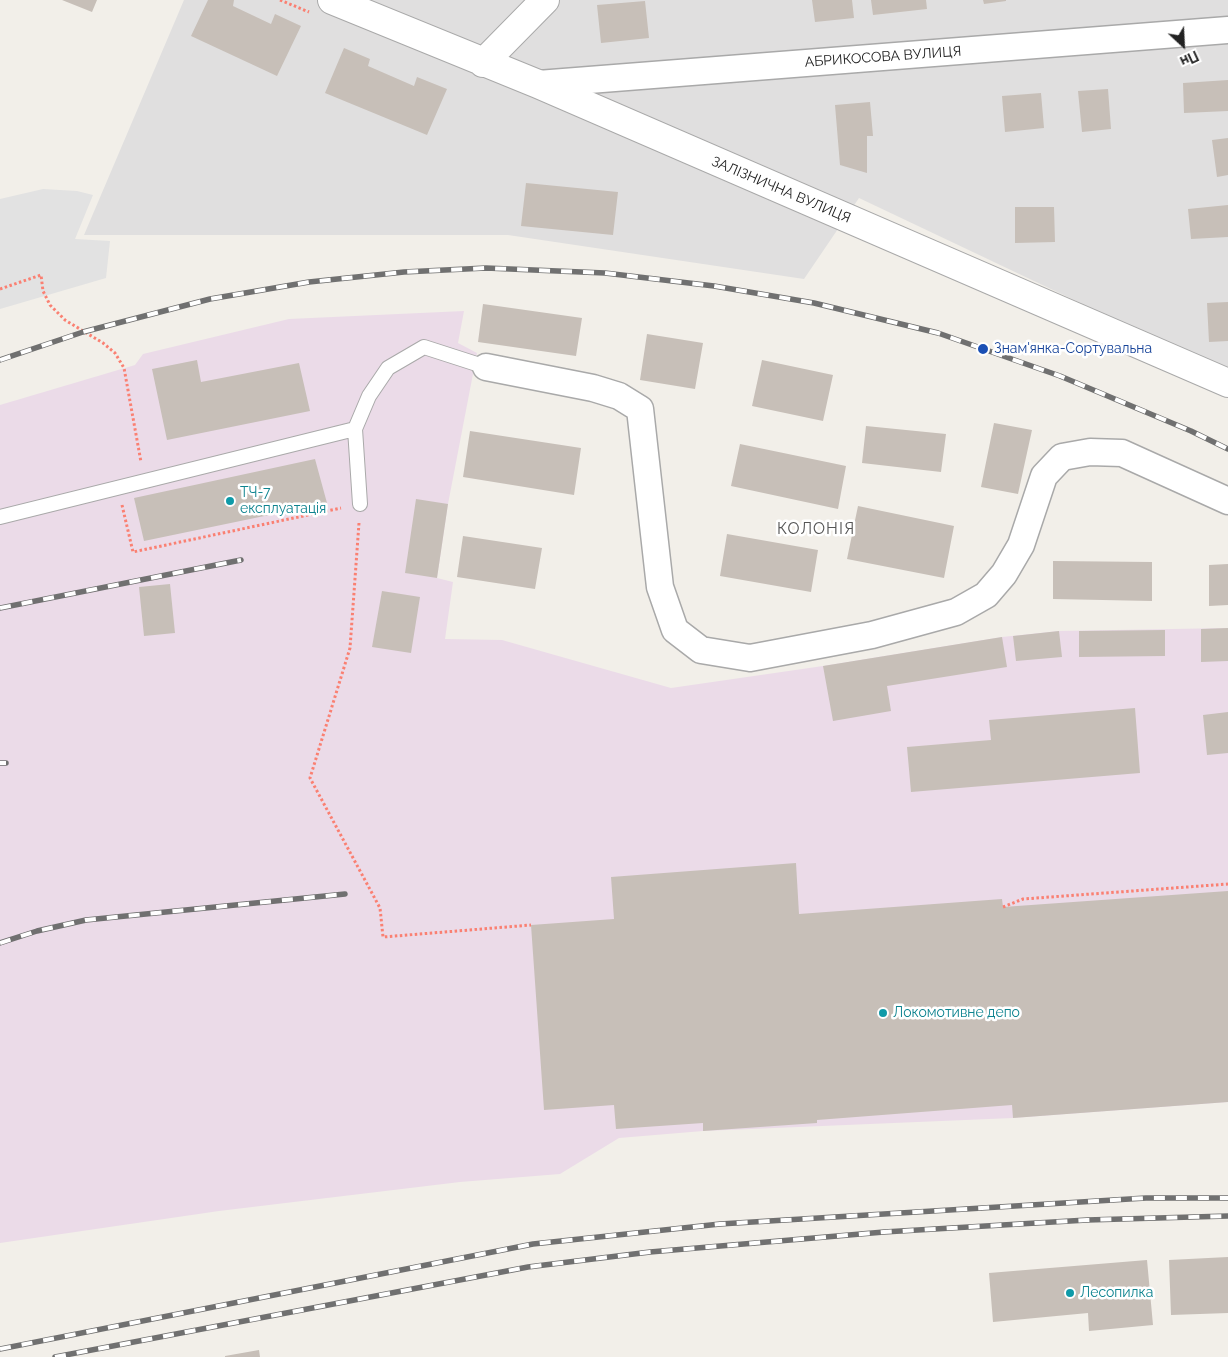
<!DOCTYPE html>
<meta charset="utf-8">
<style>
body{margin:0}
#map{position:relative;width:1228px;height:1357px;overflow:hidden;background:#f2efe9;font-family:Raleway,sans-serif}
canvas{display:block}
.north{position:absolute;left:1158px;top:20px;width:50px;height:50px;-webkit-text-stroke:4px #fff;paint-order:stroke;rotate:155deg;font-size:14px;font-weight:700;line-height:20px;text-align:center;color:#222}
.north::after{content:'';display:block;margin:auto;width:18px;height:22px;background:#222;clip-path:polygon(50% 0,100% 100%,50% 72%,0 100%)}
</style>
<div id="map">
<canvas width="1228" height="1357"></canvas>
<div class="north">Пн</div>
</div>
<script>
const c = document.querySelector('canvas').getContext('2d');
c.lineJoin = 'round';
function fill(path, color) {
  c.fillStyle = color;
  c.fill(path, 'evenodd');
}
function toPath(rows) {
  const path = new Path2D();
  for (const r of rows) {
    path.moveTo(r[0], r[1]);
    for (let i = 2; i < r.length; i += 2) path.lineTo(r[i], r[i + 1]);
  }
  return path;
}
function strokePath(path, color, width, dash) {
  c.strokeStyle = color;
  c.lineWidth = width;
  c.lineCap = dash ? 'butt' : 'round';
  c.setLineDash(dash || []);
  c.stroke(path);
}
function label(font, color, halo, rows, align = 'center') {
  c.font = font + ' Raleway,sans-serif';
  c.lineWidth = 5;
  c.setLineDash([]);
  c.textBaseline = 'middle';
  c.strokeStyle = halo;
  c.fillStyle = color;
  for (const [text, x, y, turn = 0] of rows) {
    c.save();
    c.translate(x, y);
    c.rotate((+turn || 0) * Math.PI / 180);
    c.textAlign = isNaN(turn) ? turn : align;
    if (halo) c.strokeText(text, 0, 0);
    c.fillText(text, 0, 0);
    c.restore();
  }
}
fill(toPath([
 [184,0,1228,0,1228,373,859,198,804,279,508,235,84,235]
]), '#e0dfdf');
fill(toPath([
 [464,311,458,343,477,353,448,504,437,578,453,582,445,639,502,640,671,688,823,666,1002,637,1059,631,1228,628,1228,1102,1013,1118,703,1131,619,1138,560,1174,460,1182,219,1211,0,1243,0,405,135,365,143,354,289,319]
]), '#ebdbe8');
fill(toPath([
 [43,189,77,191,93,195,75,239,110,241,106,278,0,309,0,199]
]), '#e2e2e2');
fill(toPath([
 [62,0,97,0,92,12],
 [208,0,234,0,233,6,271,24,275,14,301,26,277,76,191,36],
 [812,0,852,0,854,18,815,22],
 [871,0,926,0,927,9,873,15],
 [983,0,1006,0,1006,1,984,4],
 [645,1,649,38,601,43,597,5],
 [344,48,370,59,368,66,414,86,417,77,447,89,427,135,325,93],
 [1228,80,1228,111,1184,113,1183,83],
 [1108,89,1111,129,1082,132,1078,91],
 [1041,93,1044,128,1005,132,1002,96],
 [870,102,873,136,867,136,867,173,840,165,835,105],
 [1228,138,1228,175,1217,177,1212,140],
 [526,183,618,192,613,235,521,226],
 [1228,205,1228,237,1191,239,1188,209],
 [1015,207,1054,207,1055,242,1015,243],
 [1228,302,1228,341,1209,342,1207,303],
 [483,304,582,318,576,356,478,342],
 [647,334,703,343,695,389,640,380],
 [197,360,201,382,299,363,310,411,167,440,152,369],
 [762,360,833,375,823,421,752,406],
 [994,423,1032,430,1018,494,981,487],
 [866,426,946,434,941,472,862,463],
 [470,431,581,448,574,495,463,477],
 [740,444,846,466,838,509,731,486],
 [315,459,327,503,144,541,134,498],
 [416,499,448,504,437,578,405,573],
 [858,506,954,526,944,578,847,559],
 [727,534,818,550,811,592,720,576],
 [463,536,542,548,535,589,457,577],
 [1053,561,1152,562,1152,601,1053,599],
 [1228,564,1228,605,1209,606,1209,565],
 [170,584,175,633,144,636,139,587],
 [382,591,420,597,411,653,372,647],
 [1228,628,1228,661,1201,662,1201,629],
 [1165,630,1165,656,1079,657,1079,631],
 [1059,631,1062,657,1016,661,1013,636],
 [1002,637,1007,667,887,686,891,711,833,721,823,666],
 [1135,708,1140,773,911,792,907,747,991,740,989,720],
 [1228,712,1228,753,1207,755,1203,715],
 [796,863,799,914,1002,899,1003,907,1228,891,1228,1102,1013,1118,1012,1105,817,1120,817,1123,703,1131,703,1123,616,1129,614,1105,544,1110,531,925,614,919,611,877],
 [1228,1257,1228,1313,1171,1315,1169,1260],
 [1147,1260,1153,1325,1089,1331,1088,1313,993,1322,989,1273],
 [259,1350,260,1357,225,1357,225,1356]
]), '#c7bfb8');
const service = toPath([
 [355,429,360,504],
 [0,517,355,429,369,396,388,368,424,347,486,367]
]);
const minor = toPath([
 [538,84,1228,30],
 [486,367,593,388,619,396,640,409,660,587,675,630,701,650,750,658,872,635,956,612,986,595,1004,574,1021,545,1044,476,1062,457,1090,452,1122,453,1228,501]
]);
const tertiary = toPath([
 [332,0,538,84,1228,383],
 [483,63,545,0]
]);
strokePath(service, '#a9a9a9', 16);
strokePath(minor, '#a9a9a9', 29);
strokePath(tertiary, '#a9a9a9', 30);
strokePath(toPath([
 [280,0,309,12],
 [0,289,41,275,43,291,50,305,65,320,103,343,115,353,124,368,141,462],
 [122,505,133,552,341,508],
 [359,523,350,648,310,778,380,908,383,937,531,925],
 [1003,907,1023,899,1228,884]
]), '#fa8072', 3, [2.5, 2.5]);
strokePath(service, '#fff', 14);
strokePath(minor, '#fff', 26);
strokePath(tertiary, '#fff', 28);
const rail = toPath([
 [0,360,83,332,210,299,309,282,404,272,486,268,605,273,714,286,814,303,938,333,1060,376,1191,431,1228,449],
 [0,608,241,560],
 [0,763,6,763],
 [0,943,37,931,86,920,345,894],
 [0,1349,533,1244,720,1224,1146,1198,1228,1198],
 [55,1357,528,1267,650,1252,884,1232,1087,1220,1228,1216]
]);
strokePath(rail, '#707070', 5.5);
strokePath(rail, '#fff', 4, [11]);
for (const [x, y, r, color] of [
 [983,349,6,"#1a4fb4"],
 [230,501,5,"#0f9aa8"],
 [883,1013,5,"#0f9aa8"],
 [1070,1293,5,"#0f9aa8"]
]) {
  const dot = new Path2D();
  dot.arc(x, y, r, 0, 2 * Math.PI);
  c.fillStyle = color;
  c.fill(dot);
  strokePath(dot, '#fff', 2);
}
label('14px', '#222', '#fff', [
 ["АБРИКОСОВА ВУЛИЦЯ",883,57,-4],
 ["ЗАЛІЗНИЧНА ВУЛИЦЯ",781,190,23]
]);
label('14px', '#164399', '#fff', [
 ["Знам'янка-Сортувальна",994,349]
], 'left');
label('14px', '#0d838f', '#fff', [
 ["ТЧ-7",240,493],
 ["експлуатація",240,509],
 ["Локомотивне депо",893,1013],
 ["Лесопилка",1080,1293]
], 'left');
c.letterSpacing = '1px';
label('16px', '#555', '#fff', [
 ["КОЛОНІЯ",816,529]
]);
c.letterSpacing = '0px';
</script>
